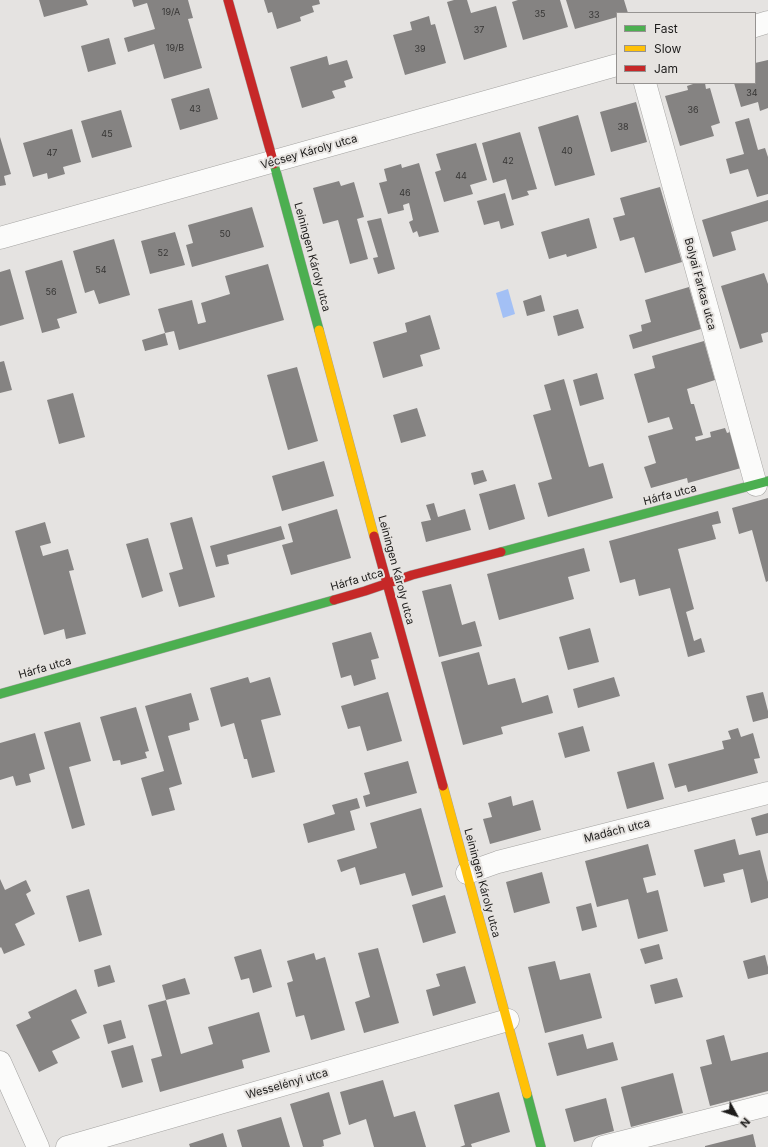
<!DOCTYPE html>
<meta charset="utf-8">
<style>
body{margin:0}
#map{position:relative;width:768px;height:1147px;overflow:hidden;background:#e5e3e1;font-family:Inter,sans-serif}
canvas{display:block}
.legend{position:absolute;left:616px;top:12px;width:140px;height:72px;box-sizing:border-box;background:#e6e3e0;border:1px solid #969391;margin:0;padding:5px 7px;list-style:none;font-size:12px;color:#1d1c1b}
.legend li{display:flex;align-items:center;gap:8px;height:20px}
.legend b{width:20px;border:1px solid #969391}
.north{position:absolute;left:716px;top:1095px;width:40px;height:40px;-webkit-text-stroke:3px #e6e3e0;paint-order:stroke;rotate:130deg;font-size:11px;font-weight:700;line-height:16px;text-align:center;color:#1d1c1b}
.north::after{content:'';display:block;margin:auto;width:14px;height:18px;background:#1d1c1b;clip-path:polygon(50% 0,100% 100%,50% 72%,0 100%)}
</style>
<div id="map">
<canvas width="768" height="1147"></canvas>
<ul class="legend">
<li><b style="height:5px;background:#4caf50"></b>Fast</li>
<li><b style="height:5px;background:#ffc107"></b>Slow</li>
<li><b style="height:5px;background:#c62828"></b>Jam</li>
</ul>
<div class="north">N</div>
</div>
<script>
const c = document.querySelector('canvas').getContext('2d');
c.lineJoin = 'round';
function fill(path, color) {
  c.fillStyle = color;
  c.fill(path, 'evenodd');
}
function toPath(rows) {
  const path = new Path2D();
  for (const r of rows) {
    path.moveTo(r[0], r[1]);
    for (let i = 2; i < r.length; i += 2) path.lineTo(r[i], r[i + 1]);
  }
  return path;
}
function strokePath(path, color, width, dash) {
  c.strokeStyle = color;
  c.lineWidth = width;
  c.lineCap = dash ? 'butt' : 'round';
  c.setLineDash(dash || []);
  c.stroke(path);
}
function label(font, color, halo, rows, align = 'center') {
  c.font = font + ' Inter,sans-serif';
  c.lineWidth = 4;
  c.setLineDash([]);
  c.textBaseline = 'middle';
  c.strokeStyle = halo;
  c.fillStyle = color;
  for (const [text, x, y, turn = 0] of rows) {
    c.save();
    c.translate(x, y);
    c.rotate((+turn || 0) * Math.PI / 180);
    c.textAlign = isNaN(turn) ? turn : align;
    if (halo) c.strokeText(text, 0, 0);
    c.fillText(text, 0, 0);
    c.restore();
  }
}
fill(toPath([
 [508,289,515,314,503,318,496,293]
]), '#a3c0f5');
fill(toPath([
 [39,0,86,0,88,5,44,17],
 [132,0,188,0,193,18,188,19,202,68,164,79,154,44,128,52,124,38,155,29,147,3,134,7],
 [264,0,319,0,320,4,312,6,314,12,300,17,301,21,277,29,272,12,268,13],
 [454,0,467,0,471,13,496,6,507,47,464,60,447,2],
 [518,0,560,0,568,27,523,40,512,2],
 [566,0,624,0,628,13,617,13,617,17,575,29],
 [429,16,431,25,435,24,446,63,405,75,393,35,412,30,410,22],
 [109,38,116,64,88,72,81,46],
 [327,56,329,65,347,60,353,78,344,81,346,87,332,91,335,98,302,108,290,67],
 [768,60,768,108,760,111,758,102,741,107,734,83,755,83,755,63],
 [696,83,705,83,706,89,710,88,720,123,711,126,714,136,680,146,665,96,688,90,687,86],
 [209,88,218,119,180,130,171,99],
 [636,102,647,142,611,152,600,112],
 [121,110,132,147,92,158,81,121],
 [578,115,595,175,555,186,538,127],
 [749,118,758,150,765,148,768,157,768,194,757,197,748,169,730,174,726,159,744,154,735,122],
 [72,129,81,162,63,167,65,174,48,179,47,173,33,177,23,143],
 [520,132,537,189,527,191,529,195,512,200,506,179,493,183,482,143],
 [0,137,11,174,4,176,6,185,0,186],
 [476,143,487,180,470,185,473,194,444,202,435,172,441,170,436,154],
 [419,163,439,232,419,237,417,231,413,233,409,222,413,220,409,203,403,205,404,210,388,214,379,183,387,181,384,169,401,164,402,168],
 [339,181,341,186,354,182,364,217,357,219,368,259,350,264,338,220,323,224,313,188],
 [660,187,682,262,645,273,634,237,620,241,613,218,625,215,620,198],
 [505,193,514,225,501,229,499,221,484,225,477,201],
 [768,200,768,221,731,232,736,250,713,257,702,220],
 [252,207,264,247,192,267,186,245,193,243,188,225],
 [381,218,395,269,378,274,373,258,378,257,367,221],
 [589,218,597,248,567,257,566,254,549,259,541,232],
 [175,232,185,265,150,274,141,241],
 [114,239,130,295,99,304,94,290,85,293,73,251],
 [62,260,77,313,57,319,60,328,42,333,25,271],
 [268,264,284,320,179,350,174,331,165,333,168,345,145,351,142,340,165,333,158,309,192,300,198,324,206,322,201,303,230,294,225,276],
 [10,269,24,319,0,326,0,272],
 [764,273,768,284,768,332,761,334,763,342,740,349,721,286],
 [689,287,701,329,633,349,629,335,642,331,641,325,651,322,645,300],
 [541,295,545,311,527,316,523,301],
 [578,309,584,328,558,336,553,316],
 [430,315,440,349,420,355,423,366,383,378,373,342,407,332,405,323],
 [704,341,715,380,687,389,691,404,694,404,703,435,695,437,696,441,711,437,710,432,725,428,727,433,730,432,741,468,688,483,687,478,651,488,644,467,656,463,648,436,673,429,669,417,648,423,634,374,655,368,652,356],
 [4,361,12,390,0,393,0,362],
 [297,367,318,441,288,450,267,375],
 [597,373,604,399,580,406,573,380],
 [564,379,589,467,603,463,613,498,548,517,538,483,552,479,533,415,551,410,544,385],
 [73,393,85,437,59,444,47,400],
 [417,408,426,436,401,443,393,415],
 [324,461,334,496,282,511,272,476],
 [483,470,487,481,474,485,471,473],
 [515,484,525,519,489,530,479,494],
 [768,498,768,581,766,582,752,530,739,534,732,508],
 [434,503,438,517,465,509,471,530,426,542,421,522,431,520,426,505],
 [337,509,351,558,291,575,282,545,293,542,288,524],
 [718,511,721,523,712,525,716,539,678,549,694,609,686,612,694,641,701,638,705,652,688,657,670,588,639,596,635,579,620,583,609,541],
 [192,517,215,597,179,607,169,573,183,569,170,523],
 [45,522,51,543,40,546,43,556,68,549,74,570,69,571,86,634,66,639,64,629,44,635,15,531],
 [281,526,285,539,227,555,229,564,216,567,210,546],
 [148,538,163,591,142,598,126,544],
 [584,548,590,571,568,577,574,599,499,620,487,574],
 [451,584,462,625,475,621,482,646,439,657,422,591],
 [590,628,599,662,568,670,559,637],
 [371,632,379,658,371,660,376,679,354,686,351,675,341,678,332,643],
 [479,652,488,685,515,678,522,703,548,695,553,713,501,727,503,734,463,745,441,662],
 [248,677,250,683,270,677,281,715,261,720,275,772,252,778,247,759,244,759,234,723,221,727,210,688],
 [614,677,620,696,578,708,573,689],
 [388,692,402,741,367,751,360,726,348,729,341,706],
 [763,692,768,711,768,718,753,722,746,696],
 [191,693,199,720,189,723,190,730,168,736,182,784,169,788,175,810,152,816,141,778,164,771,145,706],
 [136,707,149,751,145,752,147,758,121,765,120,760,113,761,100,717],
 [80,722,91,761,69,767,85,825,72,829,44,732],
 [583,726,590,751,565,758,558,733],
 [738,728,741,737,753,733,760,758,754,759,758,773,688,792,686,785,675,788,668,764,724,749,722,741,731,739,728,731],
 [35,733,45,769,29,774,31,782,16,786,13,776,0,780,0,743],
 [408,761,417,793,366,807,363,796,370,794,364,773],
 [654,762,664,799,627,809,617,772],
 [511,796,513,806,533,800,541,830,490,844,483,819,492,817,488,803],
 [357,798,360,808,350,811,355,830,308,843,303,824,335,814,332,805],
 [421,808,443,887,412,896,405,873,360,885,355,867,341,872,337,860,377,848,370,823],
 [768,813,768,833,756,836,751,818],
 [735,839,739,855,760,850,768,882,768,898,751,903,743,869,723,874,725,882,704,887,694,850],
 [648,844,656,875,643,878,647,893,658,890,668,931,638,939,628,899,597,907,585,861],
 [542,872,550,903,514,913,506,882],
 [0,879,5,890,26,880,31,891,26,894,35,914,15,924,25,945,4,954,1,947,0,948],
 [89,889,102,935,79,942,66,896],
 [445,895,456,933,423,943,412,905],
 [591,903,597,927,582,931,576,907],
 [659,944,663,959,645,964,640,949],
 [378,948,399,1023,364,1033,355,1002,370,997,358,953],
 [261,949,272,987,253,993,249,978,241,980,234,957],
 [314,953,316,960,325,957,345,1030,311,1040,304,1015,296,1017,287,983,293,981,287,961],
 [765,955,768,967,768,974,748,979,743,961],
 [555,961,560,980,590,973,602,1018,545,1033,528,967],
 [110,965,115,982,98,987,94,970],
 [465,966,476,1003,433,1016,426,990,440,986,436,974],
 [185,978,190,994,166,1000,162,985],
 [677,978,683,997,655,1004,650,985],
 [76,989,87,1013,71,1020,80,1038,52,1051,58,1063,39,1072,16,1025,31,1018,28,1012],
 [166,1000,181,1054,213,1044,208,1027,259,1012,270,1052,242,1060,244,1068,160,1092,151,1059,162,1056,148,1005],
 [121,1020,126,1038,108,1044,103,1025],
 [583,1034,587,1049,613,1042,618,1060,557,1076,548,1043],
 [724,1035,731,1061,768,1052,768,1091,710,1106,700,1067,712,1064,706,1040],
 [133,1045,143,1082,122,1088,111,1051],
 [673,1073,683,1113,631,1127,621,1087],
 [383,1080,394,1117,415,1111,426,1147,374,1147,366,1119,349,1125,340,1092],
 [329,1092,341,1134,323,1140,324,1146,321,1147,303,1147,290,1104],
 [499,1092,510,1132,471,1144,472,1147,460,1147,465,1145,454,1105],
 [606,1098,614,1131,574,1142,565,1109],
 [281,1117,290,1147,242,1147,237,1130],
 [223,1133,227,1147,190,1147,189,1144],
 [753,1134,756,1147,705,1147,705,1146]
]), '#858382');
const street = toPath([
 [755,26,768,22],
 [645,83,756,485],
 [0,238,617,65],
 [467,873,498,862,768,793],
 [0,1062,38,1147],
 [67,1147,508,1020],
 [603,1147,768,1105]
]);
const fast = toPath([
 [274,164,319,330],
 [501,552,768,481],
 [0,694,334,600],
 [527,1094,541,1147]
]);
const slow = toPath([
 [319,330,374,536],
 [443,786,527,1094]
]);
const jam = toPath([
 [228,0,274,164],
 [374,536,443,786],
 [334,600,365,591,412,575,501,552]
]);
strokePath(street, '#a4a3a1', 23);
strokePath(fast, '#a4a3a1', 10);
strokePath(slow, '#a4a3a1', 10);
strokePath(jam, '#a4a3a1', 10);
strokePath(street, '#fbfbfa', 22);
strokePath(fast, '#4caf50', 9);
strokePath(slow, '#ffc107', 9);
strokePath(jam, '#c62828', 9);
label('9px', '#373635', null, [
 ["19/A",171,12],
 ["35",540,14],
 ["33",594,15],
 ["37",479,30],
 ["19/B",175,48],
 ["39",420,49],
 ["34",752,93],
 ["43",195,109],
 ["36",693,110],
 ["38",623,127],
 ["45",107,134],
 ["40",567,151],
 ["47",52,153],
 ["42",508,161],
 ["44",461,176],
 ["46",405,193],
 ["50",225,234],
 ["52",163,253],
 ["54",101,270],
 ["56",51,292]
]);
label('11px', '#1d1c1b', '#e6e3e0', [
 ["Vécsey Károly utca",309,152,-16],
 ["Leiningen Károly utca",312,257,75],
 ["Bolyai Farkas utca",700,284,75],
 ["Hárfa utca",670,495,-15],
 ["Leiningen Károly utca",396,570,75],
 ["Hárfa utca",357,580,-16],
 ["Hárfa utca",45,668,-16],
 ["Madách utca",617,831,-14],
 ["Leiningen Károly utca",482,883,75],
 ["Wesselényi utca",287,1084,-16]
]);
</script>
